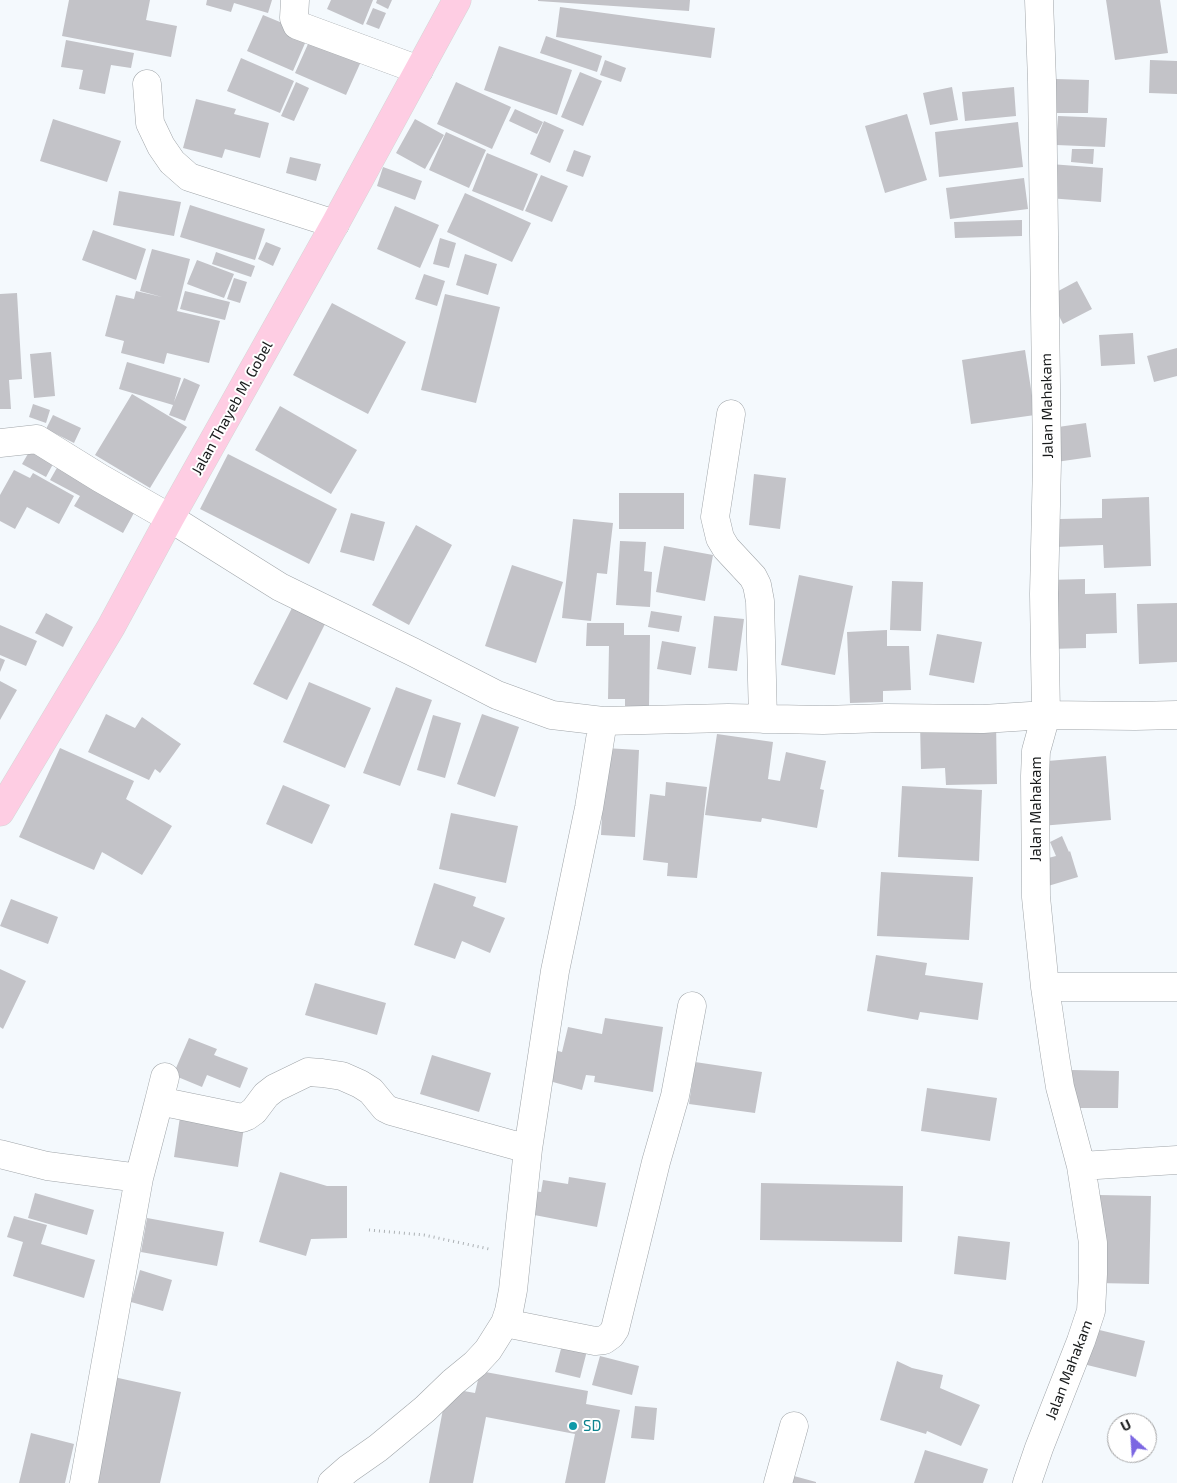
<!DOCTYPE html>
<style>
body{margin:0}
#map{position:relative;width:1177px;height:1483px;overflow:hidden;background:#f4f9fd;font-family:"Exo 2",sans-serif}
canvas{display:block}
.north{position:absolute;left:1107px;top:1413px;width:50px;height:50px;box-sizing:border-box;background:#fff;border:1px solid #a3a3a4;border-radius:50%;rotate:334deg;font-size:14px;font-weight:700;line-height:20px;text-align:center;color:#181a1b}
.north::after{content:'';display:block;margin:auto;width:18px;height:22px;background:#7b66e2;clip-path:polygon(50% 0,100% 100%,50% 72%,0 100%)}
</style>
<div id="map">
<canvas width="1177" height="1483"></canvas>
<div class="north">U</div>
</div>
<script>
const c = document.querySelector('canvas').getContext('2d');
c.lineJoin = 'round';
function fill(path, color) {
  c.fillStyle = color;
  c.fill(path, 'evenodd');
}
function toPath(rows) {
  const path = new Path2D();
  for (const r of rows) {
    path.moveTo(r[0], r[1]);
    for (let i = 2; i < r.length; i += 2) path.lineTo(r[i], r[i + 1]);
  }
  return path;
}
function strokePath(path, color, width, dash) {
  c.strokeStyle = color;
  c.lineWidth = width;
  c.lineCap = dash ? 'butt' : 'round';
  c.setLineDash(dash || []);
  c.stroke(path);
}
function label(font, color, halo, rows, align = 'center') {
  c.font = font + ' "Exo 2",sans-serif';
  c.lineWidth = 4;
  c.setLineDash([]);
  c.textBaseline = 'middle';
  c.strokeStyle = halo;
  c.fillStyle = color;
  for (const [text, x, y, turn = 0] of rows) {
    c.save();
    c.translate(x, y);
    c.rotate((+turn || 0) * Math.PI / 180);
    c.textAlign = isNaN(turn) ? turn : align;
    if (halo) c.strokeText(text, 0, 0);
    c.fillText(text, 0, 0);
    c.restore();
  }
}
fill(toPath([
 [69,0,150,0,146,20,177,26,171,57,62,36],
 [207,0,272,0,268,13,234,3,231,12,206,5],
 [331,0,373,0,363,25,327,9],
 [377,0,392,0,388,9,376,3],
 [538,0,690,0,689,11,538,1],
 [1106,0,1160,0,1168,53,1115,60],
 [560,7,715,28,711,58,556,37],
 [373,8,386,13,379,29,366,24],
 [263,15,309,34,293,71,247,51],
 [312,35,363,57,346,95,295,73],
 [546,36,602,56,597,72,540,53],
 [66,40,134,53,131,68,111,65,105,94,79,89,83,70,61,67],
 [499,46,572,70,557,115,484,90],
 [241,58,294,81,280,113,227,91],
 [605,60,626,68,621,82,600,75],
 [1150,60,1177,61,1177,94,1149,93],
 [580,72,602,81,583,126,561,117],
 [1056,79,1089,80,1088,113,1056,113],
 [296,82,309,88,294,121,281,116],
 [456,82,511,107,492,149,437,124],
 [952,87,958,120,930,125,923,93],
 [1014,87,1016,116,965,121,962,92],
 [196,99,236,109,234,114,269,123,260,158,225,149,222,158,183,148],
 [515,109,543,122,537,134,509,121],
 [907,114,927,180,885,193,865,126],
 [1058,116,1107,118,1105,147,1056,145],
 [53,119,121,141,107,182,40,161],
 [415,119,444,135,425,169,396,153],
 [544,121,564,130,550,163,530,154],
 [1018,122,1023,167,939,177,935,132],
 [446,132,486,150,469,188,429,170],
 [1072,149,1094,149,1093,164,1071,162],
 [574,150,591,156,583,177,566,171],
 [487,153,538,174,523,211,472,191],
 [290,157,321,164,316,181,286,173],
 [1050,164,1103,168,1101,202,1048,198],
 [383,167,422,181,415,200,377,186],
 [541,175,568,186,552,222,525,211],
 [1024,178,1028,209,950,219,946,188],
 [119,191,181,202,174,236,113,225],
 [465,193,531,223,512,262,447,232],
 [190,205,265,229,255,260,180,237],
 [395,206,439,225,420,268,377,249],
 [1022,220,1022,236,955,238,954,222],
 [93,230,146,249,136,280,82,260],
 [440,238,456,243,449,268,433,264],
 [266,242,281,248,273,266,258,259],
 [152,249,190,259,177,311,220,321,209,363,167,353,164,364,121,353,124,341,105,336,116,295,134,299,136,291,162,297,140,291],
 [216,252,255,266,251,277,212,264],
 [465,254,497,264,488,295,456,285],
 [197,260,234,274,224,298,187,284],
 [424,274,445,281,437,306,415,299],
 [234,278,247,282,240,303,227,299],
 [1077,281,1092,309,1063,324,1049,296],
 [185,291,230,302,225,320,180,309],
 [17,293,22,379,9,380,11,409,0,409,0,294],
 [445,294,500,307,476,403,421,390],
 [332,303,406,342,368,414,293,375],
 [1133,333,1135,364,1101,366,1099,335],
 [1177,348,1177,376,1154,382,1147,356],
 [1025,350,1035,415,971,424,962,360],
 [51,352,55,396,34,398,30,354],
 [127,362,181,378,174,402,184,378,200,385,185,421,169,415,173,405,119,389],
 [132,394,187,427,150,488,95,455],
 [33,404,50,410,46,423,29,417],
 [280,406,357,450,331,494,255,450],
 [53,415,81,428,74,443,46,429],
 [1086,423,1091,457,1056,462,1051,428],
 [36,440,59,453,46,477,22,464],
 [228,454,337,509,309,564,200,509],
 [62,459,140,502,123,533,74,506,80,496,50,480],
 [14,470,30,478,33,473,74,496,59,524,27,507,15,529,0,521,0,495],
 [754,474,786,478,780,529,749,525],
 [619,493,684,493,684,529,619,529],
 [1149,497,1151,566,1104,568,1103,545,1056,547,1060,519,1102,518,1102,499],
 [351,513,385,522,374,561,340,552],
 [573,519,613,523,607,574,597,573,591,621,562,618],
 [416,525,452,545,409,625,372,605],
 [620,541,646,542,644,571,652,572,650,607,616,605],
 [664,546,713,555,705,601,656,592],
 [512,565,563,582,536,663,485,646],
 [799,575,853,586,835,675,781,665],
 [1085,579,1085,594,1116,593,1117,633,1086,634,1086,648,1050,649,1048,580],
 [892,581,923,582,921,631,890,630],
 [1177,603,1177,662,1139,664,1137,604],
 [293,606,326,622,287,700,253,684],
 [651,611,682,616,679,632,648,627],
 [46,613,73,627,63,647,35,633],
 [714,616,744,619,737,671,708,668],
 [587,623,624,623,624,635,650,635,649,707,625,707,625,699,608,699,609,646,586,646],
 [0,625,37,641,26,666,0,655],
 [887,630,887,646,909,646,911,690,883,691,883,702,850,703,847,632],
 [937,634,982,642,974,683,929,675],
 [662,641,696,647,691,675,657,669],
 [0,658,5,660,0,672],
 [0,681,17,690,0,720],
 [309,682,371,708,345,768,283,742],
 [396,687,432,700,400,786,363,773],
 [106,714,135,728,142,717,181,744,160,773,155,769,149,780,88,752],
 [482,714,519,727,495,797,457,784],
 [433,715,461,723,445,778,417,770],
 [996,721,997,784,946,785,945,768,921,769,920,722],
 [717,734,773,742,768,779,780,781,786,752,826,761,820,789,824,790,817,828,762,818,761,822,705,815],
 [60,748,134,781,126,799,172,826,142,875,102,852,94,870,19,837],
 [605,748,639,750,635,837,601,835],
 [1106,756,1111,820,1041,826,1036,762],
 [666,782,707,787,697,878,667,876,668,863,643,860,650,794,665,796],
 [283,785,330,805,312,844,266,824],
 [902,786,982,790,979,861,898,857],
 [451,813,518,826,506,883,439,869],
 [1062,836,1069,852,1070,851,1078,877,1048,886,1040,860,1056,856,1050,842],
 [881,872,973,877,969,940,877,936],
 [434,883,476,897,473,906,505,918,490,953,462,941,455,959,414,945],
 [11,899,58,917,48,944,0,926],
 [876,955,927,963,925,975,983,983,978,1020,920,1012,918,1020,867,1011],
 [0,969,26,981,3,1029,0,1027],
 [315,983,386,1003,377,1035,305,1015],
 [605,1018,663,1027,653,1092,594,1082,595,1076,586,1075,582,1090,542,1079,550,1049,562,1052,568,1027,602,1034],
 [189,1038,217,1049,214,1055,248,1068,240,1088,207,1075,202,1087,173,1075],
 [432,1055,491,1073,479,1112,420,1094],
 [695,1062,762,1072,755,1113,689,1104],
 [1072,1070,1119,1071,1118,1108,1071,1108],
 [927,1088,997,1098,990,1141,921,1131],
 [180,1117,244,1127,238,1167,174,1157],
 [280,1172,327,1186,347,1186,347,1238,311,1239,306,1256,259,1242],
 [569,1177,606,1183,597,1227,529,1214,533,1191,541,1192,543,1180,568,1184],
 [761,1183,903,1186,902,1242,760,1240],
 [35,1193,94,1210,87,1235,28,1218],
 [1099,1195,1151,1196,1149,1284,1096,1283],
 [14,1216,47,1225,41,1244,95,1260,84,1298,13,1276,23,1242,7,1237],
 [147,1218,224,1232,217,1266,141,1252],
 [958,1236,1010,1242,1006,1280,954,1274],
 [140,1270,172,1280,163,1311,131,1302],
 [1087,1327,1145,1341,1136,1377,1079,1363],
 [564,1337,589,1343,580,1378,555,1372],
 [600,1356,639,1366,632,1395,592,1385],
 [897,1361,912,1368,943,1375,940,1388,980,1405,961,1446,927,1431,926,1434,880,1420],
 [480,1371,588,1391,586,1404,620,1410,605,1483,565,1483,575,1434,486,1417,473,1483,429,1483,447,1388,475,1393],
 [114,1377,181,1392,160,1483,95,1483],
 [635,1406,657,1408,654,1440,631,1438],
 [31,1433,74,1444,65,1483,19,1483],
 [925,1450,988,1469,983,1483,914,1483],
 [783,1473,816,1482,816,1483,780,1483]
]), '#c3c3c8');
const minor = toPath([
 [295,0,294,18,297,25,419,70],
 [147,84,150,123,161,146,172,162,189,177,335,224],
 [731,414,715,517,720,538,726,548,753,577,757,585,760,601,763,719],
 [0,443,37,439,100,478,170,518,280,587,413,652,497,695,552,715,603,721,728,718,823,720,886,718,983,719,1046,715,1135,716,1177,715],
 [1045,987,1177,987],
 [159,1101,165,1077],
 [0,1154,47,1166,139,1178],
 [1081,1166,1177,1160],
 [505,1323,595,1341,604,1340,611,1335,615,1329,656,1162,675,1096,692,1006],
 [84,1483,139,1178,159,1101,242,1118,247,1116,254,1111,266,1095,275,1088,308,1072,322,1073,342,1076,360,1084,371,1091,385,1108,391,1111,528,1149],
 [332,1483,348,1469,378,1448,425,1409,453,1382,475,1364,488,1350,505,1323,509,1311,513,1290,528,1149,555,971,589,808,603,721],
 [778,1483,794,1426],
 [1027,1483,1039,1448,1081,1341,1091,1311,1093,1274,1093,1243,1081,1166,1060,1087,1055,1056,1045,987,1036,897,1035,776,1036,751,1046,715,1044,594,1047,462,1042,81,1039,0]
]);
const primary = toPath([
 [0,812,111,627,170,518,335,224,457,0]
]);
strokePath(minor, '#a0a5a9', 29);
strokePath(primary, '#d5d6d6', 29);
strokePath(toPath([
 [369,1230,424,1235,489,1249]
]), '#acb1b4', 3, [1, 4]);
strokePath(minor, '#fff', 28);
strokePath(primary, '#fecde3', 28);
for (const [x, y, r, color] of [
 [573,1426,5,"#0f9aa8"]
]) {
  const dot = new Path2D();
  dot.arc(x, y, r, 0, 2 * Math.PI);
  c.fillStyle = color;
  c.fill(dot);
  strokePath(dot, '#fff', 2);
}
label('15px', '#181a1b', '#fff', [
 ["Jalan Mahakam",1047,406,-91],
 ["Jalan Thayeb M. Gobel",232,408,-61],
 ["Jalan Mahakam",1036,809,-90],
 ["Jalan Mahakam",1069,1370,-69]
]);
label('15px', '#0d838f', '#fff', [
 ["SD",583,1426]
], 'left');
</script>
